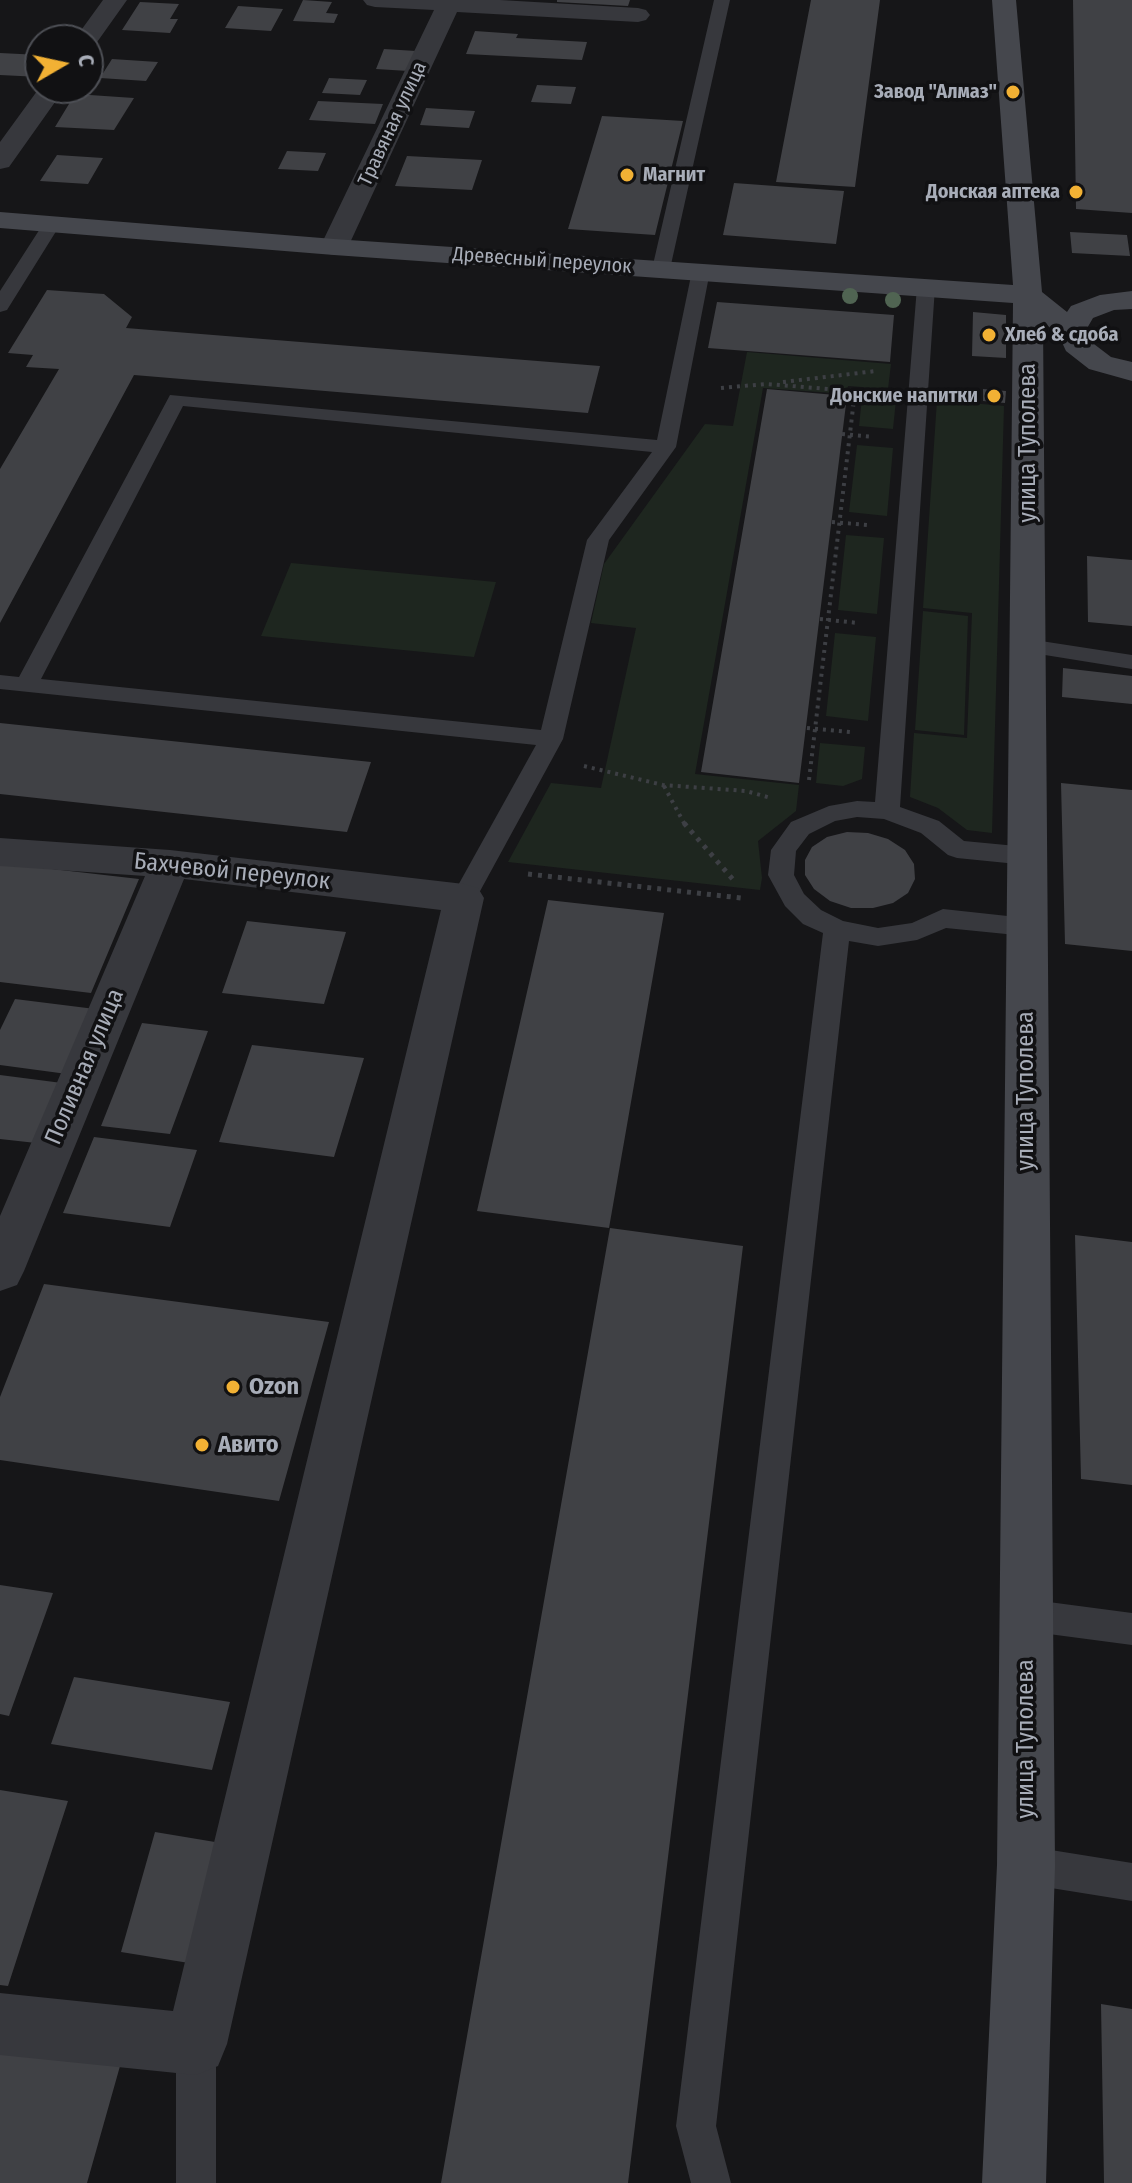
<!DOCTYPE html>
<meta charset="utf-8">
<style>
body{margin:0}
#map{position:relative;width:1132px;height:2183px;overflow:hidden;background:#161618;font-family:"Fira Sans Condensed",sans-serif}
canvas{display:block}
.north{position:absolute;left:24px;top:24px;width:80px;height:80px;box-sizing:border-box;background:#111113;border:2px solid #4d4f55;border-radius:50%;rotate:81deg;font-size:22px;font-weight:700;line-height:32px;text-align:center;color:#a8adb8}
.north::after{content:'';display:block;margin:auto;width:28px;height:36px;background:#f2b134;clip-path:polygon(50% 0,100% 100%,50% 72%,0 100%)}
</style>
<div id="map">
<canvas width="1132" height="2183"></canvas>
<div class="north">С</div>
</div>
<script>
const c = document.querySelector('canvas').getContext('2d');
c.lineJoin = 'round';
function fill(path, color) {
  c.fillStyle = color;
  c.fill(path, 'evenodd');
}
function toPath(rows) {
  const path = new Path2D();
  for (const r of rows) {
    path.moveTo(r[0], r[1]);
    for (let i = 2; i < r.length; i += 2) path.lineTo(r[i], r[i + 1]);
  }
  return path;
}
function strokePath(path, color, width, dash) {
  c.strokeStyle = color;
  c.lineWidth = width;
  c.lineCap = dash ? 'butt' : 'round';
  c.setLineDash(dash || []);
  c.stroke(path);
}
function label(font, color, halo, rows, align = 'center') {
  c.font = font + ' "Fira Sans Condensed",sans-serif';
  c.lineWidth = 7;
  c.setLineDash([]);
  c.textBaseline = 'middle';
  c.strokeStyle = halo;
  c.fillStyle = color;
  for (const [text, x, y, turn = 0] of rows) {
    c.save();
    c.translate(x, y);
    c.rotate((+turn || 0) * Math.PI / 180);
    c.textAlign = isNaN(turn) ? turn : align;
    if (halo) c.strokeText(text, 0, 0);
    c.fillText(text, 0, 0);
    c.restore();
  }
}
fill(toPath([
 [747,352,891,364,888,389,848,386,847,394,763,388,695,774,799,785,796,811,758,841,762,878,760,890,508,862,551,783,601,788,636,628,591,623,604,564,705,424,733,426],
 [862,398,896,400,893,429,859,426],
 [937,400,1004,406,992,833,967,830,938,808,910,797,914,733,967,738,972,613,923,608],
 [857,445,893,448,887,516,849,512],
 [846,535,884,538,877,614,838,610],
 [291,563,496,582,474,657,261,636],
 [923,611,968,616,964,735,915,730],
 [835,633,876,637,868,721,826,716],
 [820,743,865,747,862,779,843,786,816,783]
]), '#1e261f');
fill(toPath([
 [303,0,332,2,326,13,338,14,334,23,293,21],
 [557,0,630,0,628,6,557,2],
 [811,0,880,0,855,187,776,182],
 [1073,0,1132,0,1132,213,1076,209],
 [140,2,179,4,170,19,178,19,170,33,122,30],
 [238,6,283,9,271,31,225,28],
 [475,31,518,34,516,38,587,42,582,60,466,54],
 [384,49,416,51,408,71,376,69],
 [0,53,40,55,40,77,0,75],
 [112,59,158,62,146,81,100,78],
 [329,78,367,80,360,95,322,93],
 [537,85,576,87,571,104,531,102],
 [75,94,134,98,114,130,55,127],
 [318,101,383,104,375,124,309,120],
 [426,108,475,111,469,128,420,125],
 [602,116,683,121,655,235,568,229],
 [287,151,326,153,318,171,278,169],
 [57,155,103,158,88,184,40,181],
 [407,156,482,160,472,190,395,186],
 [734,183,844,191,836,244,723,235],
 [1070,232,1127,235,1130,256,1072,253],
 [47,290,104,294,132,317,126,328,600,366,588,413,134,375,0,623,0,469,59,369,26,367,33,355,8,353],
 [717,302,894,315,890,362,708,348],
 [973,312,1006,315,1006,358,972,356],
 [767,389,847,396,799,783,701,772],
 [983,389,1006,391,1005,403,983,401],
 [1087,556,1132,560,1132,626,1088,622],
 [1063,668,1132,676,1132,704,1062,697],
 [0,723,371,762,347,832,0,794],
 [1061,783,1132,790,1132,951,1065,944],
 [847,832,868,833,888,839,905,850,914,864,915,879,908,893,893,903,873,908,851,908,830,901,814,889,805,875,805,860,812,847,827,837],
 [0,863,139,879,91,993,0,982],
 [548,900,664,913,609,1228,477,1211],
 [247,921,346,932,324,1004,222,993],
 [15,999,95,1009,67,1074,0,1065,0,1030],
 [142,1023,208,1031,170,1134,101,1126],
 [252,1045,364,1058,334,1157,219,1142],
 [0,1075,62,1083,36,1143,0,1139],
 [94,1137,197,1150,170,1227,63,1213],
 [610,1228,743,1246,628,2183,441,2183],
 [1075,1235,1132,1242,1132,1485,1081,1479],
 [44,1284,329,1322,279,1501,0,1460,0,1397],
 [0,1585,53,1593,9,1716,0,1714],
 [74,1677,230,1702,212,1770,51,1744],
 [0,1790,68,1801,8,1986,0,1985],
 [155,1832,221,1843,189,1963,121,1952],
 [1101,2004,1132,2009,1132,2183,1104,2183],
 [0,2037,122,2059,87,2183,0,2183]
]), '#404145');
strokePath(toPath([
 [783,382,876,371],
 [721,388,766,384,854,391],
 [842,434,873,437],
 [832,522,867,525],
 [820,619,858,623],
 [807,728,850,732],
 [584,766,663,785,746,791,771,798],
 [809,780,855,391,877,393],
 [664,786,685,825]
]), '#3d3f44', 4, [3, 5]);
strokePath(toPath([
 [684,823,736,883],
 [528,874,741,898]
]), '#3d3f44', 5, [4, 6]);
fill(toPath([
 [714,0,730,0,670,269,661,274,652,269,714,0],
 [51,220,60,225,7,310,0,312,0,291,45,221,51,220],
 [701,266,710,271,676,447,609,540,563,739,473,904,464,907,455,904,451,898,536,745,0,689,0,675,19,677,170,395,657,440,692,271,701,266],
 [183,406,652,452,587,540,541,730,41,679,183,406],
 [926,281,935,287,900,807,939,821,964,841,1027,847,1036,850,1040,856,1036,862,1027,865,957,858,948,855,921,833,884,819,857,817,835,821,809,834,796,851,794,875,804,894,821,910,843,921,878,928,912,923,943,909,1026,918,1035,920,1039,927,1035,934,1026,936,946,928,917,940,878,946,849,941,716,2126,731,2183,691,2183,676,2126,823,933,803,924,785,906,768,875,771,850,791,822,829,806,857,801,875,802,917,287,926,281],
 [1028,639,1132,655,1132,669,1020,651,1017,646,1020,641,1028,639],
 [1026,1599,1132,1613,1132,1645,1026,1631,1014,1626,1009,1615,1014,1604,1026,1599],
 [1026,1846,1132,1863,1132,1901,1026,1884,1013,1878,1007,1865,1013,1852,1026,1846],
 [196,2024,210,2030,216,2044,216,2183,176,2183,176,2044,182,2030,196,2024]
]), '#37383d');
fill(toPath([
 [103,0,127,0,95,45,88,47,88,40,74,40,103,0],
 [363,0,500,0,638,8,646,10,650,15,646,20,638,22,457,12,348,247,344,253,334,255,324,253,320,247,434,10,375,7,367,5,363,0],
 [40,87,65,88,9,167,0,169,0,142,40,87],
 [0,838,170,850,464,884,478,888,484,898,227,2044,218,2066,196,2075,0,2055,0,1993,173,2011,441,910,184,879,24,1271,17,1285,0,1291,0,1216,145,876,0,866,0,838]
]), '#37383d');
fill(toPath([
 [992,0,1016,0,1042,292,1067,312,1071,306,1100,295,1132,291,1132,309,1114,310,1093,318,1086,330,1090,341,1111,357,1132,362,1132,381,1089,369,1066,351,1058,334,1043,322,1055,1865,1046,2183,982,2183,997,1865,1013,303,334,255,0,228,0,212,334,239,1013,285,992,0]
]), '#45474d');
c.fillStyle = '#506452';
for (const [x, y] of [
 [850,296],
 [893,300]
]) {
  c.beginPath();
  c.arc(x, y, 8, 0, 2 * Math.PI);
  c.fill();
}
for (const [x, y, r, color] of [
 [1013,92,8,"#f2b134"],
 [627,175,8,"#f2b134"],
 [1076,192,8,"#f2b134"],
 [989,335,8,"#f2b134"],
 [994,396,8,"#f2b134"],
 [233,1387,8,"#f2b134"],
 [202,1445,8,"#f2b134"]
]) {
  const dot = new Path2D();
  dot.arc(x, y, r, 0, 2 * Math.PI);
  c.fillStyle = color;
  c.fill(dot);
  strokePath(dot, '#111113', 3);
}
label('bold 20px', '#a8adb8', '#111113', [
 ["Завод \"Алмаз\"",997,92],
 ["Магнит",643,175,"left"],
 ["Донская аптека",1060,192],
 ["Хлеб & сдоба",1005,335,"left"],
 ["Донские напитки",978,396]
], 'right');
label('20px', '#a8adb8', '#111113', [
 ["Травяная улица",393,124,-65],
 ["Древесный переулок",542,261,4]
]);
label('24px', '#a8adb8', '#111113', [
 ["улица Туполева",1028,443,-90],
 ["Бахчевой переулок",232,872,6],
 ["Поливная улица",85,1067,-67],
 ["улица Туполева",1026,1091,-90],
 ["улица Туполева",1026,1739,-90]
]);
label('bold 24px', '#a8adb8', '#111113', [
 ["Ozon",249,1387],
 ["Авито",218,1445]
], 'left');
</script>
